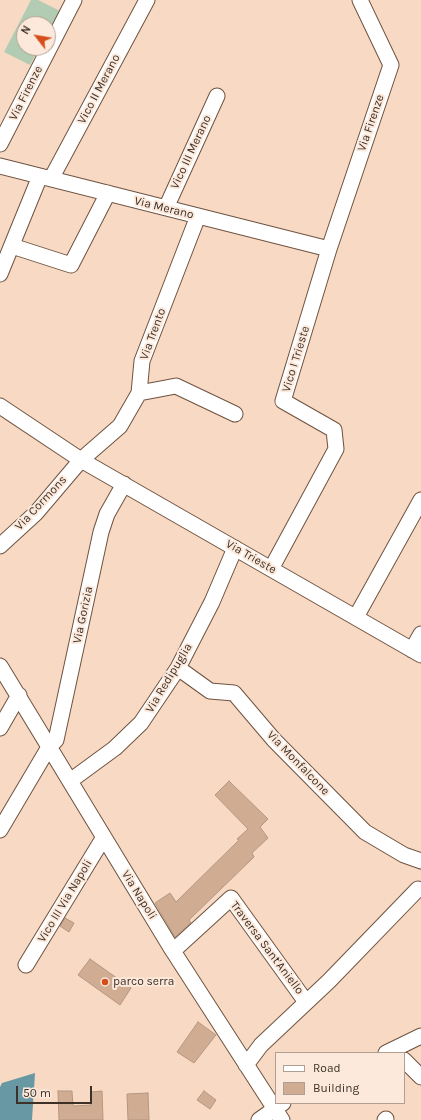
<!DOCTYPE html>
<style>
body{margin:0}
#map{position:relative;width:421px;height:1120px;overflow:hidden;background:#f8d9c3;font-family:Karla,sans-serif}
canvas{display:block}
.legend{position:absolute;left:275px;top:1052px;width:130px;height:52px;box-sizing:border-box;background:#fce9db;border:1px solid #af9f93;margin:0;padding:5px 7px;list-style:none;font-size:12px;color:#3c3027}
.legend li{display:flex;align-items:center;gap:8px;height:20px}
.legend b{width:20px;border:1px solid #af9f93}
.north{position:absolute;left:16px;top:16px;width:40px;height:40px;box-sizing:border-box;background:#fce9db;border:1px solid #af9f93;border-radius:50%;rotate:301deg;font-size:11px;font-weight:700;line-height:16px;text-align:center;color:#3c3027}
.north::after{content:'';display:block;margin:auto;width:14px;height:18px;background:#d54e19;clip-path:polygon(50% 0,100% 100%,50% 72%,0 100%)}
.scale{position:absolute;left:16px;top:1086px;width:76px;height:18px;box-sizing:border-box;border:2px solid #3c3027;border-top:0;padding-left:5px;font-size:12px;line-height:14px;white-space:nowrap;color:#3c3027;-webkit-text-stroke:3px #fce9db;paint-order:stroke}
</style>
<div id="map">
<canvas width="421" height="1120"></canvas>
<ul class="legend">
<li><b style="height:5px;background:#fff"></b>Road</li>
<li><b style="height:11px;background:#d0ac93"></b>Building</li>
</ul>
<div class="north">N</div>
<div class="scale">50 m</div>
</div>
<script>
const c = document.querySelector('canvas').getContext('2d');
c.lineJoin = 'round';
function fill(path, color) {
  c.fillStyle = color;
  c.fill(path, 'evenodd');
}
function toPath(rows) {
  const path = new Path2D();
  for (const r of rows) {
    path.moveTo(r[0], r[1]);
    for (let i = 2; i < r.length; i += 2) path.lineTo(r[i], r[i + 1]);
  }
  return path;
}
function strokePath(path, color, width, dash) {
  c.strokeStyle = color;
  c.lineWidth = width;
  c.lineCap = dash ? 'butt' : 'round';
  c.setLineDash(dash || []);
  c.stroke(path);
}
function label(font, color, halo, rows, align = 'center') {
  c.font = font + ' Karla,sans-serif';
  c.lineWidth = 4;
  c.setLineDash([]);
  c.textBaseline = 'middle';
  c.strokeStyle = halo;
  c.fillStyle = color;
  for (const [text, x, y, turn = 0] of rows) {
    c.save();
    c.translate(x, y);
    c.rotate((+turn || 0) * Math.PI / 180);
    c.textAlign = isNaN(turn) ? turn : align;
    if (halo) c.strokeText(text, 0, 0);
    c.fillText(text, 0, 0);
    c.restore();
  }
}
fill(toPath([
 [31,0,38,0,60,11,48,32,48,24,24,24,24,48,39,48,30,65,4,52]
]), '#b1ccb3');
fill(toPath([
 [35,1073,32,1120,0,1120,0,1087,2,1083]
]), '#6798a4');
const building = toPath([
 [229,781,268,819,260,827,268,838,252,853,254,857,189,920,191,923,175,937,155,903,170,893,176,902,239,840,237,839,248,829,215,795,229,781],
 [65,918,74,923,69,932,60,926,65,918],
 [90,959,131,988,120,1005,78,975,90,959],
 [198,1022,216,1035,194,1063,177,1052,198,1022],
 [58,1091,72,1091,73,1106,91,1105,91,1092,102,1091,103,1120,59,1120,58,1091],
 [204,1091,216,1100,210,1109,197,1100,204,1091],
 [148,1093,149,1120,128,1120,127,1094,148,1093]
]);
fill(building, '#d0ac93');
strokePath(building, '#b59782', 1);
const minor = toPath([
 [0,144,74,0],
 [0,166,329,249],
 [51,179,147,0],
 [166,208,217,96],
 [12,246,71,265,108,193],
 [0,274,40,176],
 [139,393,176,386,235,414],
 [0,406,81,460,421,655],
 [0,546,36,513,81,460,120,426,139,393,142,361,198,216],
 [271,569,336,449,334,430,283,401,329,249,391,65,360,0],
 [356,617,421,500],
 [412,650,421,634],
 [0,666,173,951,282,1120],
 [178,668,210,691,234,693,274,740,365,832,404,855,421,861],
 [0,728,19,695],
 [70,781,115,748,141,723,178,668,212,602,235,548],
 [0,830,49,747,56,740,101,532,107,514,124,484],
 [173,951,231,898,306,1002],
 [26,965,104,837],
 [386,1053,421,1036],
 [404,1060,421,1077],
 [246,1065,261,1045,329,981,418,889],
 [259,1120,283,1103],
 [385,1120,386,1119]
]);
strokePath(minor, '#6e5340', 17);
strokePath(minor, '#fff', 15);
for (const [x, y, r, color] of [
 [105,982,4,"#d54e19"]
]) {
  const dot = new Path2D();
  dot.arc(x, y, r, 0, 2 * Math.PI);
  c.fillStyle = color;
  c.fill(dot);
  strokePath(dot, '#fce9db', 1.5);
}
label('12px', '#3c3027', '#fce9db', [
 ["Vico II Merano",99,89,-62],
 ["Via Firenze",26,93,-63],
 ["Via Firenze",371,123,-71],
 ["Vico III Merano",191,152,-65],
 ["Via Merano",164,208,14],
 ["Via Trento",153,334,-70],
 ["Vico I Trieste",296,359,-73],
 ["Via Cormons",41,503,-47],
 ["Via Trieste",251,557,30],
 ["Via Gorizia",83,615,-78],
 ["Via Redipuglia",169,678,-59],
 ["Via Monfalcone",298,763,46],
 ["Via Napoli",139,895,58],
 ["Vico III Via Napoli",65,901,-59],
 ["Traversa Sant'Aniello",267,948,53]
]);
label('12px', '#3c3027', '#fce9db', [
 ["parco serra",113,982]
], 'left');
</script>
